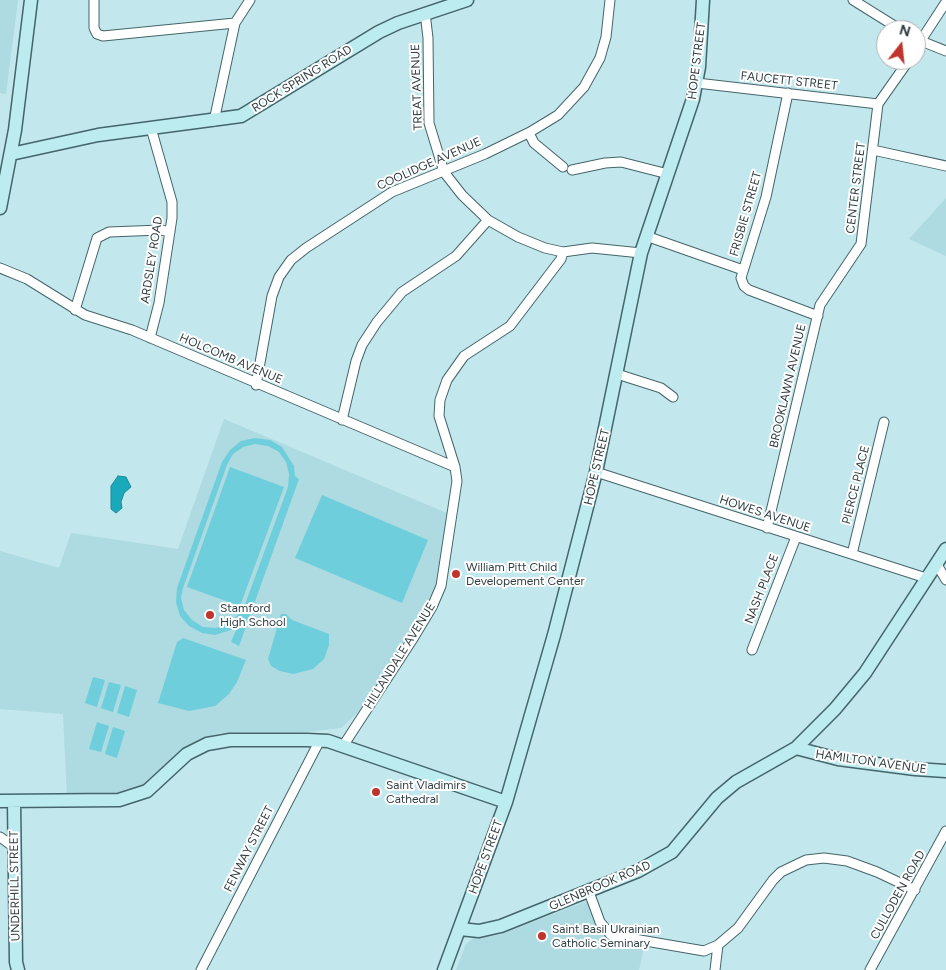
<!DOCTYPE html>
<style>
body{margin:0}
#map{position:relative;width:946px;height:970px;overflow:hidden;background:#c2e7ec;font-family:Figtree,sans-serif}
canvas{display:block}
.north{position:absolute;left:876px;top:20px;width:50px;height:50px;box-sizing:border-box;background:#fff;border:1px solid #acb2b3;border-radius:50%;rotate:16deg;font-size:14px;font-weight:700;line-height:20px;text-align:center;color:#303e41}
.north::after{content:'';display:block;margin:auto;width:18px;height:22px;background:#c1332d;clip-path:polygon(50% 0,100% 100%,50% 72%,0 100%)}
</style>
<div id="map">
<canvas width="946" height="970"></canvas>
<div class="north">N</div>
</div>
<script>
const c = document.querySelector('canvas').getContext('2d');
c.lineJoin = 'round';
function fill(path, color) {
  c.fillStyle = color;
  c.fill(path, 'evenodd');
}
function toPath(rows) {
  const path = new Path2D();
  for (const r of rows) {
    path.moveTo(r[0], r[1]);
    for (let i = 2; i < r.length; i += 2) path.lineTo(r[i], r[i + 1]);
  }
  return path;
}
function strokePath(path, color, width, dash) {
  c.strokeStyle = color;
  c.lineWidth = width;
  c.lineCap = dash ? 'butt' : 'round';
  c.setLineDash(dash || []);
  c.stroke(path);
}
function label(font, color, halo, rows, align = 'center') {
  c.font = font + ' Figtree,sans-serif';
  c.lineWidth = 4;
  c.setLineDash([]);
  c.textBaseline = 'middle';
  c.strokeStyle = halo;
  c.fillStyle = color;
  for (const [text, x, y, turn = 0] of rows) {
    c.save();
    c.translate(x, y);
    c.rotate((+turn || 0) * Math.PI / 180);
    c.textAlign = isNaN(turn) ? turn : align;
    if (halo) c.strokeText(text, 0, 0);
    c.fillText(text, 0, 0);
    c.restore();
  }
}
fill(toPath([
 [0,0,18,0,6,94,0,93],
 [946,198,946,256,909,239],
 [224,419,449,514,436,586,412,628,359,711,341,728,306,732,219,733,194,742,175,755,158,774,139,788,108,795,67,796,63,714,0,709,0,551,59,568,71,533,178,549],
 [587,901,597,927,605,937,615,942,644,947,639,970,456,970,466,944,473,938,499,935]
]), '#aedae1');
fill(toPath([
 [255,438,270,440,282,447,294,466,295,476,299,479,239,646,231,642,237,628,215,635,202,633,189,626,180,616,176,602,177,588,222,462,230,450,241,441],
 [255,444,268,446,279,452,286,462,289,474,288,487,243,610,227,625,215,628,203,627,192,620,184,610,181,598,183,588,227,465,233,454,243,447],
 [230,467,284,487,240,606,187,587],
 [322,495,428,540,402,603,295,558],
 [281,614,286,614,292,620,329,634,329,645,324,659,313,669,293,674,280,671,271,666,268,659],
 [183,638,246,660,237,682,229,694,215,706,189,711,158,703,177,642],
 [93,677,105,680,97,707,85,703],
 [109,682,121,685,113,712,101,708],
 [125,686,137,690,129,717,117,713],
 [97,722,109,726,101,752,89,749],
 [113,727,125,731,117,758,105,754]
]), '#6fcedc');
const water = toPath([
 [118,476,126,477,131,487,124,493,121,502,122,508,116,513,111,509,111,486,118,476]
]);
fill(water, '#19a9ba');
strokePath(water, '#208996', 1);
const street = toPath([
 [94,0,94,28,97,34,103,36,235,23],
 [853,0,901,30],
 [425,13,428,38,429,123,444,172,462,195,488,220,518,237,545,248,563,252,592,248,641,253],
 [916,39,946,51],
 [916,48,946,2],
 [697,83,878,104],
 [788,93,766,197,741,278,744,286,749,290,818,316],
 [214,121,235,23,250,0],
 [529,133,534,143,563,167],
 [873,150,946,166],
 [572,170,605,163,621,162,668,174],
 [646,236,743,270],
 [0,268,27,279,85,315,132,330,455,467],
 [75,310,97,238,109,232,161,230,170,232],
 [150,338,159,303,172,218,172,202,151,128],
 [617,374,661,388,673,397],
 [256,385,272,296,279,277,291,260,306,248,392,192,485,154,530,132,558,115,584,87,600,58,606,37,610,0],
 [342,420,356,361,362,345,377,322,402,292,456,256,488,220],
 [596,472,926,578],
 [767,528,820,305,861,244,878,104,909,60],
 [852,554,884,422],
 [936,563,946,580],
 [752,650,796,537],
 [343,746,414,637,432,607,441,586,457,481,455,467,439,416,440,400,447,380,464,356,510,326,561,259,563,252],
 [0,837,15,848],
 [589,892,600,922,611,935,704,951,718,945,738,928,773,880,781,872,806,860,824,858,847,861,877,872,915,890],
 [201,970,320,740],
 [715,970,718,945],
 [870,970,946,831]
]);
const secondary = toPath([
 [11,154,98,135,241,116,379,32,398,23,467,0],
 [0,208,15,130,31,0],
 [796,748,838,759,915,769,946,771],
 [0,801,119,800,147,791,187,754,207,744,230,740,307,740,328,741,506,802],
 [14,801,16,962,18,970],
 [460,929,479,931,501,926,638,871,672,852,717,798,736,782,796,748,835,709,865,673,946,549],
 [444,970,506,802,554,635,596,472,641,253,693,99,699,67,703,0]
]);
strokePath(street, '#44656a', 11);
strokePath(secondary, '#44656a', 15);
strokePath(street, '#fff', 9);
strokePath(secondary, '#bcebf0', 12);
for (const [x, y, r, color] of [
 [456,574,5,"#c1332d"],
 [210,615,5,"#c1332d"],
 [376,792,5,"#c1332d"],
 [542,936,5,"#c1332d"]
]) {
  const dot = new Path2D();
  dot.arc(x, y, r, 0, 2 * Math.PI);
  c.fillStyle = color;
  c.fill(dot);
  strokePath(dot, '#fff', 2);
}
label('12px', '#303e41', '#fff', [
 ["HOPE STREET",697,61,-83],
 ["ROCK SPRING ROAD",302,79,-32],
 ["FAUCETT STREET",789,81,6],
 ["TREAT AVENUE",417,87,-92],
 ["COOLIDGE AVENUE",429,164,-24],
 ["CENTER STREET",856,188,-83],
 ["FRISBIE STREET",746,214,-74],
 ["ARDSLEY ROAD",152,260,-81],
 ["HOLCOMB AVENUE",231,359,23],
 ["BROOKLAWN AVENUE",788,386,-77],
 ["HOPE STREET",597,467,-77],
 ["PIERCE PLACE",856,485,-76],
 ["HOWES AVENUE",765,514,18],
 ["NASH PLACE",762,589,-69],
 ["HILLANDALE AVENUE",400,656,-58],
 ["HAMILTON AVENUE",871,762,8],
 ["FENWAY STREET",249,849,-63],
 ["HOPE STREET",486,857,-70],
 ["UNDERHILL STREET",15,886,-91],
 ["GLENBROOK ROAD",600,886,-23],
 ["CULLODEN ROAD",898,895,-61]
]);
label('12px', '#303e41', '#fff', [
 ["William Pitt Child",466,567],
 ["Developement Center",466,581],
 ["Stamford",220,608],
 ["High School",220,622],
 ["Saint Vladimirs",386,785],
 ["Cathedral",386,799],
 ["Saint Basil Ukrainian",552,929],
 ["Catholic Seminary",552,943]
], 'left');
</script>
